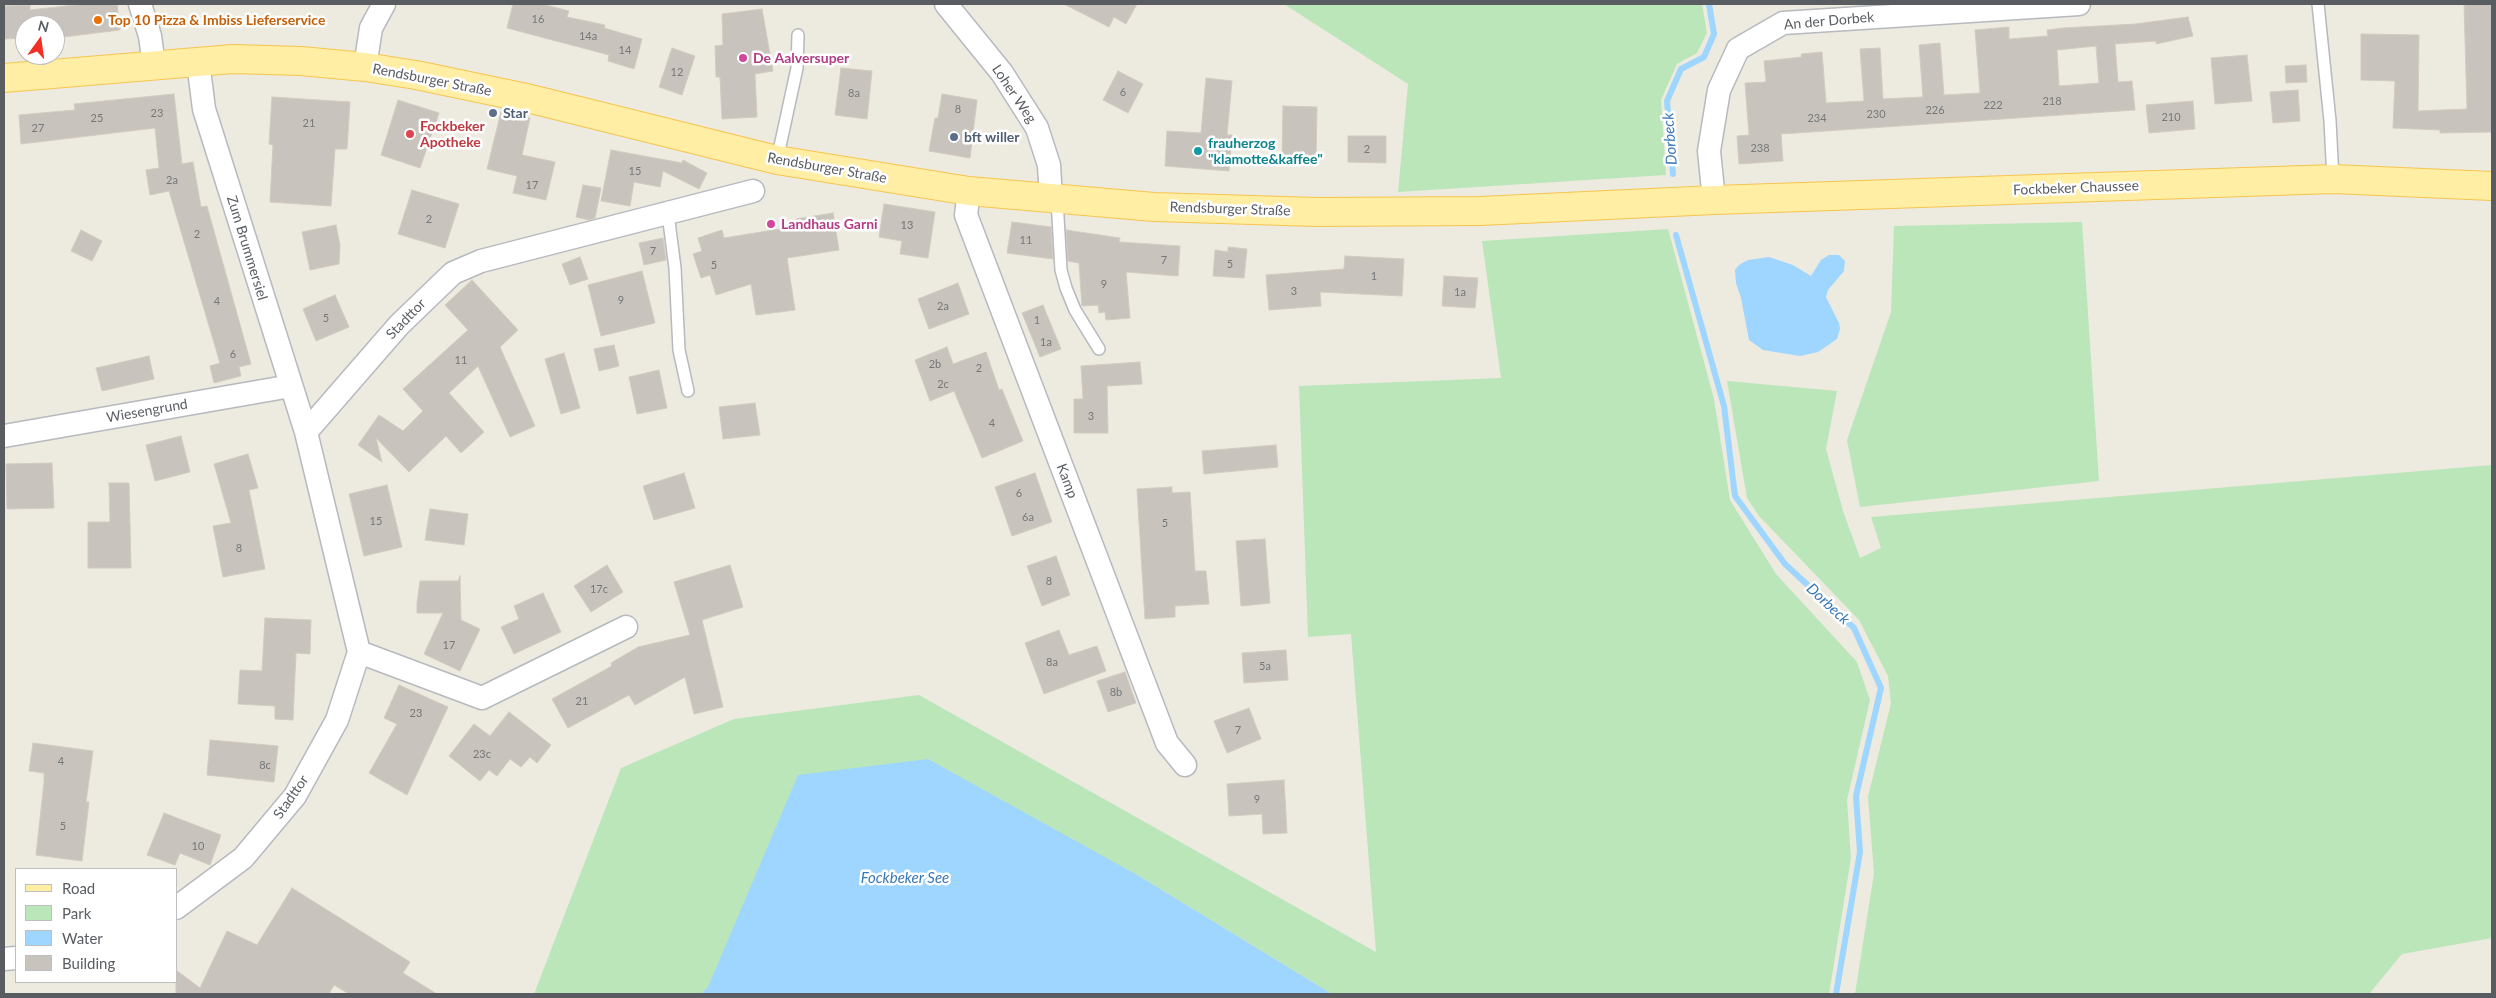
<!DOCTYPE html>
<meta charset="utf-8">
<style>
body{margin:0}
#map{position:relative;width:2496px;height:998px;overflow:hidden;background:#edeae0;font-family:Lato,sans-serif}
canvas{display:block}
.frame{position:absolute;inset:0;border:5px solid #595d62;pointer-events:none}
.legend{position:absolute;left:15px;top:868px;width:162px;height:115px;box-sizing:border-box;background:#fff;border:1px solid #bdbec0;margin:0;padding:6px 9px;list-style:none;font-size:15px;color:#595d62}
.legend li{display:flex;align-items:center;gap:10px;height:25px}
.legend b{width:25px;border:1px solid #bdbec0}
.north{position:absolute;left:15px;top:15px;width:50px;height:50px;box-sizing:border-box;background:#fff;border:1px solid #bdbec0;border-radius:50%;rotate:14deg;font-size:14px;font-weight:700;line-height:20px;text-align:center;color:#595d62}
.north::after{content:'';display:block;margin:auto;width:18px;height:22px;background:#f12f22;clip-path:polygon(50% 0,100% 100%,50% 72%,0 100%)}
</style>
<div id="map">
<canvas width="2496" height="998"></canvas>
<div class="frame"></div>
<ul class="legend">
<li><b style="height:6px;background:#ffeea3"></b>Road</li>
<li><b style="height:14px;background:#bbe6ba"></b>Park</li>
<li><b style="height:14px;background:#9ed6ff"></b>Water</li>
<li><b style="height:14px;background:#c8c4bd"></b>Building</li>
</ul>
<div class="north">N</div>
</div>
<script>
const c = document.querySelector('canvas').getContext('2d');
c.lineJoin = 'round';
function fill(path, color) {
  c.fillStyle = color;
  c.fill(path, 'evenodd');
}
function toPath(rows) {
  const path = new Path2D();
  for (const r of rows) {
    path.moveTo(r[0], r[1]);
    for (let i = 2; i < r.length; i += 2) path.lineTo(r[i], r[i + 1]);
  }
  return path;
}
function strokePath(path, color, width, dash) {
  c.strokeStyle = color;
  c.lineWidth = width;
  c.lineCap = dash ? 'butt' : 'round';
  c.setLineDash(dash || []);
  c.stroke(path);
}
function label(font, color, halo, rows, align = 'center') {
  c.font = font + ' Lato,sans-serif';
  c.lineWidth = 5;
  c.setLineDash([]);
  c.textBaseline = 'middle';
  c.strokeStyle = halo;
  c.fillStyle = color;
  for (const [text, x, y, turn = 0] of rows) {
    c.save();
    c.translate(x, y);
    c.rotate((+turn || 0) * Math.PI / 180);
    c.textAlign = isNaN(turn) ? turn : align;
    if (halo) c.strokeText(text, 0, 0);
    c.fillText(text, 0, 0);
    c.restore();
  }
}
fill(toPath([
 [1284,4,1702,4,1707,33,1697,53,1677,64,1661,100,1666,175,1398,192,1408,84],
 [2082,222,2099,481,1860,507,1847,440,1891,312,1894,226],
 [1668,229,1714,399,1730,500,1776,574,1857,662,1870,700,1847,800,1851,858,1829,994,1332,994,1139,876,708,987,701,994,534,994,621,768,734,719,919,695,1376,952,1351,634,1308,637,1299,386,1501,378,1482,241],
 [1727,381,1837,391,1826,449,1843,511,1860,558,1881,548,1871,517,2492,465,2492,938,2402,954,2369,994,1855,994,1874,873,1868,797,1891,703,1888,676,1859,620,1759,516,1747,498]
]), '#bbe6ba');
fill(toPath([
 [1829,255,1839,255,1845,261,1844,271,1828,290,1826,297,1839,323,1840,329,1837,339,1818,352,1800,356,1763,350,1749,340,1741,298,1736,283,1735,270,1739,265,1748,260,1769,257,1793,265,1811,276,1821,260],
 [928,759,1139,876,1332,994,701,994,708,987,798,775]
]), '#9ed6ff');
strokePath(toPath([
 [1673,174,1667,101,1681,69,1704,57,1714,34,1709,4],
 [1676,235,1724,406,1735,496,1785,564,1854,628,1881,688,1856,796,1860,852,1836,994]
]), '#9ed6ff', 6);
const building = toPath([
 [84,4,117,4,120,30,55,38,55,25,25,25,25,38,4,39,4,6,30,5,30,10,84,4],
 [513,4,542,4,569,11,567,17,605,25,604,28,642,39,634,69,608,61,609,55,507,28,513,4],
 [1064,4,1137,4,1126,24,1114,17,1109,27,1064,4],
 [2464,4,2492,4,2492,132,2440,133,2440,130,2393,128,2395,81,2361,80,2361,34,2419,35,2418,111,2467,109,2464,4],
 [762,9,773,71,755,74,757,117,722,119,720,77,716,77,715,46,723,45,722,14,762,9],
 [2188,17,2193,36,2156,44,2156,41,2115,44,2118,82,2132,81,2135,110,1781,134,1783,161,1739,164,1737,136,1749,135,1745,83,1766,82,1764,61,1802,57,1801,54,1822,52,1826,103,1864,101,1860,49,1880,48,1883,99,1923,97,1919,45,1940,43,1944,95,1980,93,1975,30,2009,27,2009,39,2048,36,2047,30,2063,28,2135,24,2188,17],
 [2096,46,2099,83,2059,86,2057,50,2096,46],
 [672,48,695,56,682,95,659,87,672,48],
 [2247,55,2252,101,2215,104,2211,58,2247,55],
 [2306,65,2307,82,2286,83,2285,66,2306,65],
 [841,68,872,71,867,119,835,115,841,68],
 [1118,71,1143,84,1128,113,1103,100,1118,71],
 [1206,78,1232,81,1227,135,1232,135,1229,171,1165,166,1167,131,1201,133,1206,78],
 [2298,90,2300,121,2273,123,2270,92,2298,90],
 [174,94,182,164,193,162,201,207,207,206,251,364,239,367,241,376,214,383,210,366,220,363,169,191,150,195,146,170,159,168,155,128,21,144,19,115,75,110,74,104,174,94],
 [942,94,977,100,970,158,929,151,935,118,938,118,942,94],
 [272,97,350,102,347,149,335,149,331,206,270,202,273,145,269,144,272,97],
 [398,100,439,113,420,168,381,155,398,100],
 [2193,101,2195,129,2149,133,2146,105,2193,101],
 [1283,106,1317,107,1316,161,1282,160,1283,106],
 [501,112,530,118,522,155,555,162,546,200,513,193,517,176,487,169,501,112],
 [1348,136,1386,136,1386,163,1348,162,1348,136],
 [611,150,682,163,683,160,707,173,699,189,663,171,660,187,634,182,630,206,601,201,611,150],
 [583,185,601,188,595,218,589,220,576,217,583,185],
 [412,190,459,204,445,248,398,234,412,190],
 [884,204,935,212,928,258,900,254,902,241,879,237,884,204],
 [833,213,839,250,787,258,795,310,756,315,751,284,716,295,710,275,701,278,693,254,702,251,698,238,722,230,724,238,798,226,796,219,833,213],
 [1012,222,1051,227,1053,259,1007,253,1012,222],
 [336,225,340,245,339,264,310,270,302,232,336,225],
 [81,230,102,241,92,261,71,251,81,230],
 [1066,230,1120,238,1119,242,1180,246,1178,276,1126,272,1130,318,1106,320,1105,312,1099,313,1098,305,1082,306,1079,263,1068,261,1066,230],
 [663,238,666,260,644,265,639,243,663,238],
 [1228,247,1247,249,1244,278,1213,276,1215,250,1228,252,1228,247],
 [1345,256,1404,259,1402,296,1320,292,1321,306,1269,310,1266,275,1344,269,1345,256],
 [580,257,588,279,570,285,562,264,580,257],
 [642,271,655,323,601,336,588,285,642,271],
 [1444,276,1478,278,1475,308,1442,306,1444,276],
 [472,280,518,330,500,347,535,426,510,437,478,366,449,393,484,432,461,453,446,436,409,472,376,438,382,462,358,445,379,415,403,431,423,411,403,389,468,330,445,305,472,280],
 [958,283,969,314,929,329,918,299,958,283],
 [335,295,349,327,316,341,303,309,335,295],
 [1043,305,1061,349,1040,357,1022,313,1043,305],
 [614,345,619,366,599,371,594,349,614,345],
 [947,347,953,364,986,352,999,390,1002,389,1023,441,982,458,954,391,930,401,915,360,947,347],
 [564,353,580,408,561,414,545,359,564,353],
 [149,356,154,379,102,391,96,368,149,356],
 [1140,362,1142,384,1107,386,1108,433,1074,433,1074,399,1083,399,1081,366,1140,362],
 [659,370,667,408,637,414,629,377,659,370],
 [755,403,760,435,723,439,719,407,755,403],
 [181,436,190,472,155,481,146,445,181,436],
 [1276,445,1278,467,1204,474,1202,451,1276,445],
 [248,454,258,488,249,490,265,569,223,577,213,526,231,523,214,464,248,454],
 [52,463,54,508,7,509,6,464,52,463],
 [684,473,695,508,654,520,643,486,684,473],
 [1035,473,1052,522,1012,536,995,487,1035,473],
 [109,483,129,483,131,568,88,568,88,522,110,522,109,483],
 [387,485,402,547,364,556,349,494,387,485],
 [1172,487,1172,493,1190,492,1195,571,1206,571,1209,604,1175,606,1175,617,1145,619,1137,489,1172,487],
 [430,509,468,514,464,545,425,540,430,509],
 [1265,539,1270,603,1241,606,1236,541,1265,539],
 [1056,556,1070,595,1042,606,1027,566,1056,556],
 [607,565,623,592,591,612,574,586,607,565],
 [730,565,743,607,702,620,723,707,694,714,685,677,635,705,629,695,568,728,552,699,612,666,611,663,638,647,690,635,674,582,730,565],
 [460,576,461,620,480,629,460,671,424,654,443,613,417,613,417,603,420,581,458,581,460,576],
 [543,593,561,632,514,654,501,627,519,619,514,606,543,593],
 [265,618,311,620,310,654,296,653,293,720,275,719,275,706,238,704,240,670,262,671,265,618],
 [1059,630,1069,655,1097,646,1106,671,1044,694,1025,643,1059,630],
 [1286,650,1288,680,1244,683,1242,653,1286,650],
 [1125,672,1136,703,1108,712,1097,681,1125,672],
 [399,685,448,707,407,795,369,773,397,724,384,718,399,685],
 [1249,708,1261,739,1227,753,1214,721,1249,708],
 [509,712,551,745,537,763,530,757,521,767,510,759,497,776,489,770,480,781,449,756,474,724,490,736,509,712],
 [210,740,278,746,274,782,207,775,210,740],
 [33,743,93,751,86,802,89,802,82,861,36,855,44,782,44,773,29,771,33,743],
 [1284,780,1287,833,1263,834,1262,814,1229,816,1227,784,1284,780],
 [164,813,221,835,210,865,180,853,175,865,147,855,164,813],
 [292,888,410,962,403,973,437,994,349,994,334,985,329,994,176,994,176,970,200,988,227,931,257,945,292,888]
]);
fill(building, '#c8c4bd');
strokePath(building, '#d2cbbe', 1);
const lane = toPath([
 [2318,4,2330,121,2333,179],
 [777,160,797,68,798,35],
 [1057,199,1061,270,1066,288,1075,310,1099,349],
 [668,214,675,268,679,350,688,391]
]);
const street = toPath([
 [140,4,150,36,154,65],
 [946,4,1002,73,1037,128,1049,165,1051,199],
 [365,67,371,28,384,4],
 [969,191,966,215,1167,743,1185,765],
 [1714,200,1709,151,1719,90,1738,49,1783,23,2079,4],
 [306,432,399,325,453,273,481,261,753,191],
 [4,436,291,386],
 [359,652,482,698,626,627],
 [176,908,243,858,295,796,337,720,359,652,306,432,204,109,198,62],
 [4,959,16,958]
]);
const primary = toPath([
 [4,78,233,59,301,61,365,67,416,75,531,99,777,160,969,191,1154,207,1317,212,1480,211,1714,200,2333,179,2492,186]
]);
strokePath(lane, '#b6b9be', 14);
strokePath(street, '#b6b9be', 25);
strokePath(primary, '#f7c54e', 30);
strokePath(lane, '#fff', 11);
strokePath(street, '#fff', 22);
strokePath(primary, '#ffeea3', 28);
for (const [x, y, r, color] of [
 [98,20,5,"#e8710a"],
 [743,58,5,"#d1479c"],
 [493,113,5,"#5c6f8a"],
 [410,134,5,"#e0444e"],
 [954,137,5,"#5c6f8a"],
 [1198,151,5,"#0f9aa8"],
 [771,224,5,"#d1479c"]
]) {
  const dot = new Path2D();
  dot.arc(x, y, r, 0, 2 * Math.PI);
  c.fillStyle = color;
  c.fill(dot);
  strokePath(dot, '#fff', 2);
}
label('11px', '#757779', null, [
 ["16",538,19],
 ["14a",588,36],
 ["14",625,50],
 ["12",677,72],
 ["6",1123,92],
 ["8a",854,93],
 ["218",2052,101],
 ["222",1993,105],
 ["8",958,109],
 ["226",1935,110],
 ["23",157,113],
 ["230",1876,114],
 ["210",2171,117],
 ["25",97,118],
 ["234",1817,118],
 ["21",309,123],
 ["27",38,128],
 ["238",1760,148],
 ["2",1367,149],
 ["15",635,171],
 ["2a",172,180],
 ["17",532,185],
 ["2",429,219],
 ["13",907,225],
 ["2",197,234],
 ["11",1026,240],
 ["7",653,251],
 ["7",1164,260],
 ["5",1230,264],
 ["5",714,265],
 ["1",1374,276],
 ["9",1104,284],
 ["3",1294,291],
 ["1a",1460,292],
 ["9",621,300],
 ["4",217,301],
 ["2a",943,306],
 ["5",326,318],
 ["1",1037,320],
 ["1a",1046,342],
 ["6",233,354],
 ["11",461,360],
 ["2b",935,364],
 ["2",979,368],
 ["2c",943,384],
 ["3",1091,416],
 ["4",992,423],
 ["6",1019,493],
 ["6a",1028,517],
 ["15",376,521],
 ["5",1165,523],
 ["8",239,548],
 ["8",1049,581],
 ["17c",599,589],
 ["17",449,645],
 ["8a",1052,662],
 ["5a",1265,666],
 ["8b",1116,692],
 ["21",582,701],
 ["23",416,713],
 ["7",1238,730],
 ["23c",482,754],
 ["4",61,761],
 ["8c",265,765],
 ["9",1257,799],
 ["5",63,826],
 ["10",198,846]
]);
label('bold 14px', '#c56008', '#fff', [
 ["Top 10 Pizza & Imbiss Lieferservice",108,20]
], 'left');
label('14px', '#595d62', '#fff', [
 ["An der Dorbek",1829,21,-5],
 ["Rendsburger Straße",432,80,11],
 ["Loher Weg",1014,94,56],
 ["Rendsburger Straße",827,168,10],
 ["Fockbeker Chaussee",2076,188,-2],
 ["Rendsburger Straße",1230,209,2],
 ["Zum Brummersiel",247,248,73],
 ["Stadttor",406,319,-46],
 ["Wiesengrund",147,411,-10],
 ["Kamp",1067,481,69],
 ["Stadttor",291,797,-55]
]);
label('bold 14px', '#b23c85', '#fff', [
 ["De Aalversuper",753,58],
 ["Landhaus Garni",781,224]
], 'left');
label('bold 14px', '#4e5e75', '#fff', [
 ["Star",503,113],
 ["bft willer",964,137]
], 'left');
label('bold 14px', '#be3a42', '#fff', [
 ["Fockbeker",420,126],
 ["Apotheke",420,142]
], 'left');
label('bold 14px', '#0d838f', '#fff', [
 ["frauherzog",1208,143],
 ["\"klamotte&kaffee\"",1208,159]
], 'left');
label('italic 15px', '#3777b5', '#fff', [
 ["Dorbeck",1670,139,-94],
 ["Dorbeck",1828,604,43],
 ["Fockbeker See",905,878]
]);
</script>
